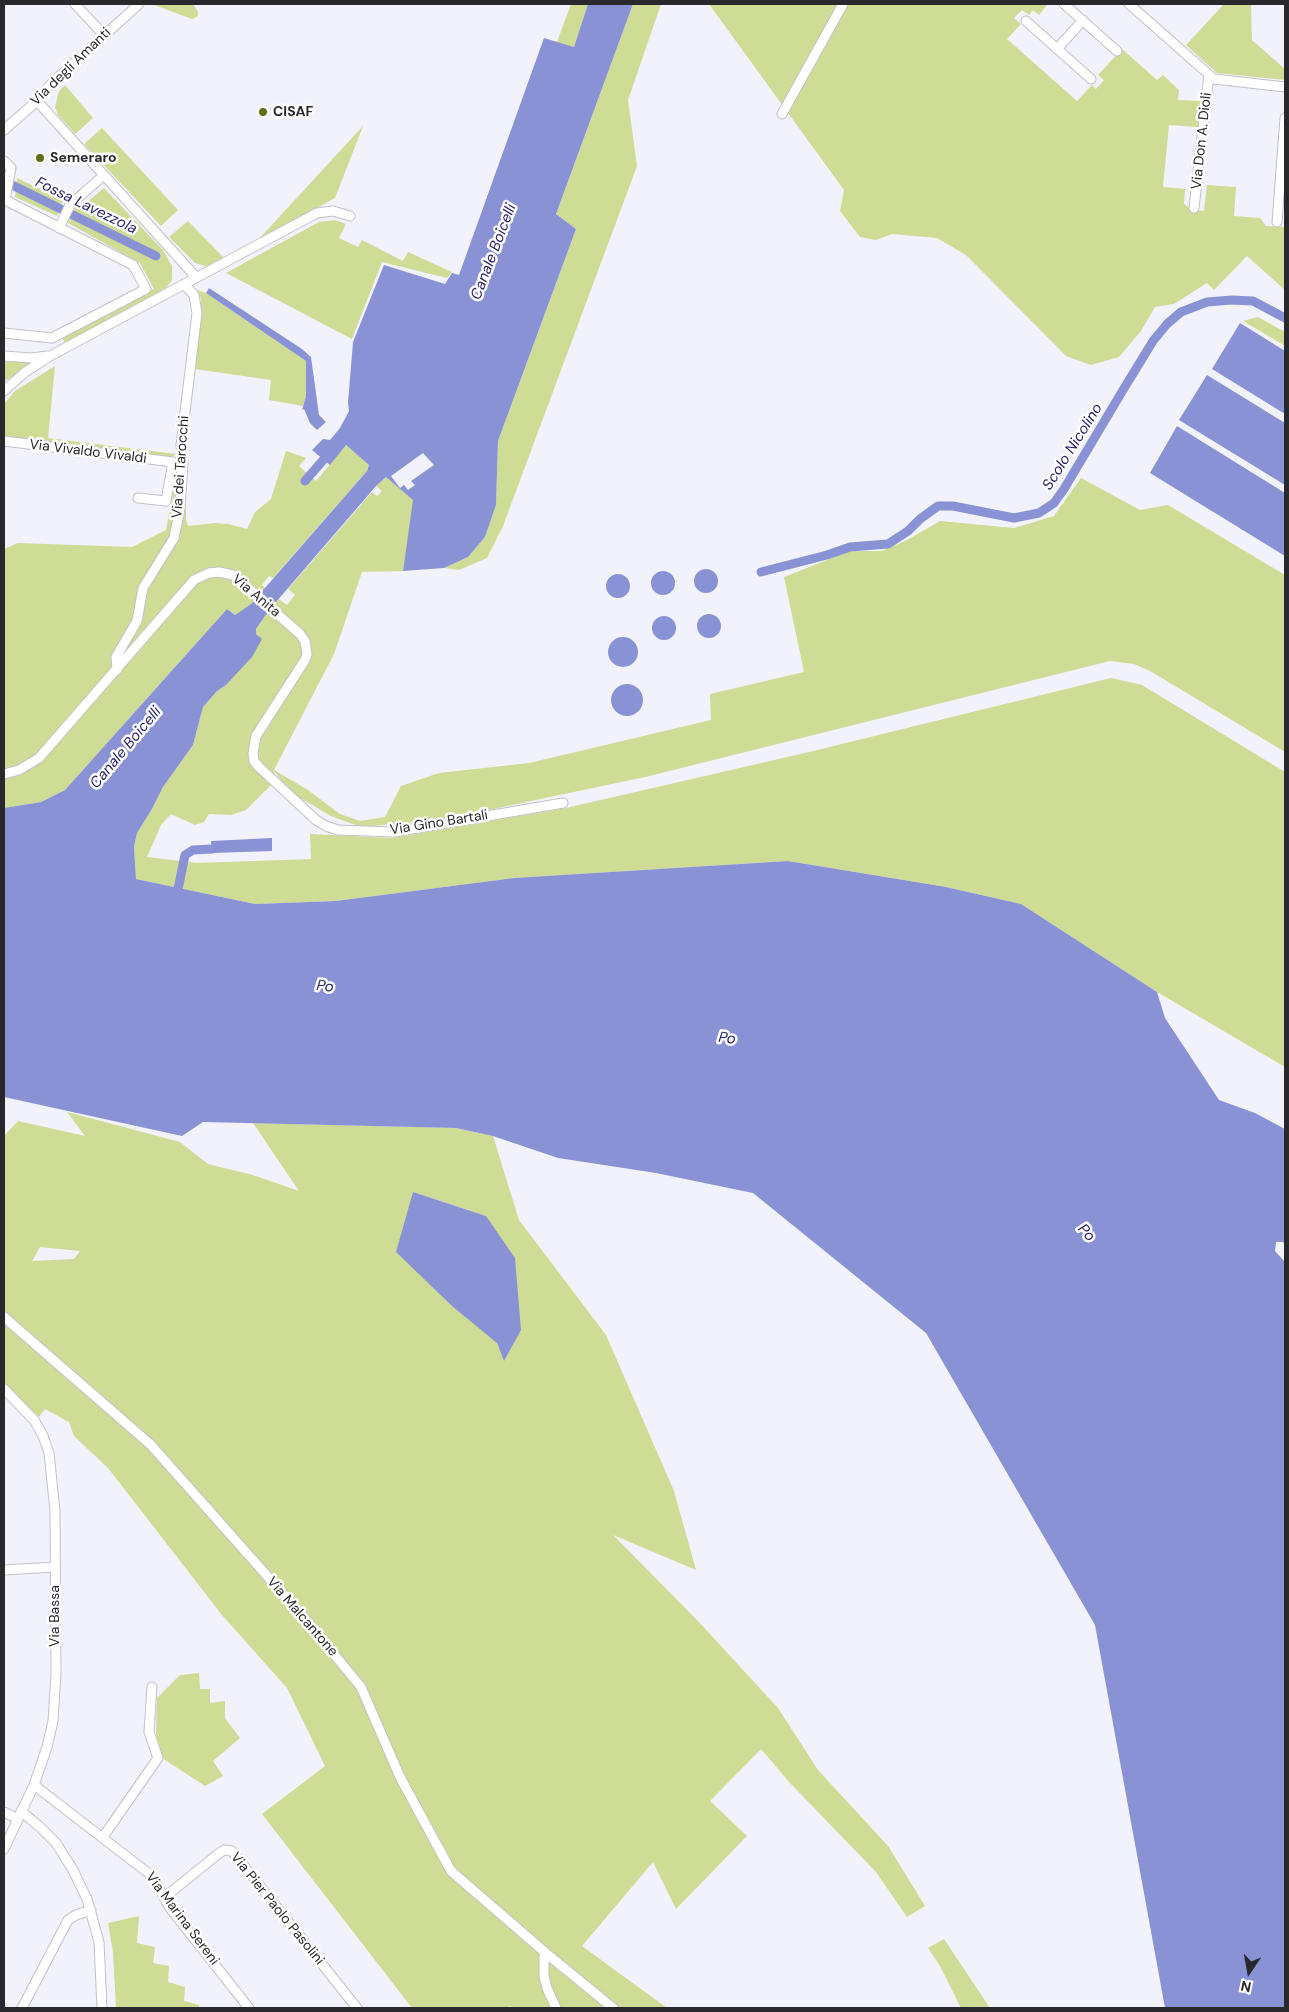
<!DOCTYPE html>
<style>
body{margin:0}
#map{position:relative;width:1289px;height:2012px;overflow:hidden;background:#f1f2fb;font-family:"DM Sans",sans-serif}
canvas{display:block}
.frame{position:absolute;inset:0;border:5px solid #29292d;pointer-events:none}
.north{position:absolute;left:1224px;top:1947px;width:50px;height:50px;-webkit-text-stroke:4px #fff;paint-order:stroke;rotate:192deg;font-size:14px;font-weight:700;line-height:20px;text-align:center;color:#29292d}
.north::after{content:'';display:block;margin:auto;width:18px;height:22px;background:#29292d;clip-path:polygon(50% 0,100% 100%,50% 72%,0 100%)}
</style>
<div id="map">
<canvas width="1289" height="2012"></canvas>
<div class="frame"></div>
<div class="north">N</div>
</div>
<script>
const c = document.querySelector('canvas').getContext('2d');
c.lineJoin = 'round';
function fill(path, color) {
  c.fillStyle = color;
  c.fill(path, 'evenodd');
}
function toPath(rows) {
  const path = new Path2D();
  for (const r of rows) {
    if (r.length === 3) {
      path.moveTo(r[0] + r[2], r[1]);
      path.arc(r[0], r[1], r[2], 0, 2 * Math.PI);
      continue;
    }
    path.moveTo(r[0], r[1]);
    for (let i = 2; i < r.length; i += 2) path.lineTo(r[i], r[i + 1]);
  }
  return path;
}
function strokePath(path, color, width, dash) {
  c.strokeStyle = color;
  c.lineWidth = width;
  c.lineCap = dash ? 'butt' : 'round';
  c.setLineDash(dash || []);
  c.stroke(path);
}
function label(font, color, halo, rows, align = 'center') {
  c.font = font + ' "DM Sans",sans-serif';
  c.lineWidth = 5;
  c.setLineDash([]);
  c.textBaseline = 'middle';
  c.strokeStyle = halo;
  c.fillStyle = color;
  for (const [text, x, y, turn = 0] of rows) {
    c.save();
    c.translate(x, y);
    c.rotate((+turn || 0) * Math.PI / 180);
    c.textAlign = isNaN(turn) ? turn : align;
    if (halo) c.strokeText(text, 0, 0);
    c.fillText(text, 0, 0);
    c.restore();
  }
}
fill(toPath([
 [155,4,193,4,198,12,198,16,192,19,154,5],
 [571,4,588,4,574,47,557,42],
 [633,4,661,4,628,100,637,166,503,526,487,558,459,570,444,568,468,557,485,537,496,505,498,441,576,229,556,214],
 [709,4,1045,4,1047,5,1039,15,1033,10,1029,15,1022,10,1014,18,1021,24,1007,39,1077,101,1092,85,1096,89,1104,80,1098,75,1122,49,1157,80,1163,75,1179,90,1178,100,1200,101,1198,127,1169,125,1163,187,1185,189,1184,204,1191,209,1204,211,1207,185,1236,187,1234,216,1260,218,1266,226,1285,227,1285,290,1247,256,1214,290,1207,283,1174,304,1155,307,1141,331,1119,357,1091,365,1066,356,966,255,937,238,892,234,876,240,860,237,840,211,844,190],
 [1224,4,1251,4,1252,40,1285,69,1285,80,1217,73,1186,45],
 [65,85,93,118,75,134,58,115,55,107,59,91],
 [363,126,335,198,257,241],
 [102,128,178,210,161,226,84,144],
 [17,178,63,200,57,216,15,197],
 [104,188,163,250,172,266,172,280,163,292,66,344,62,338,154,289,140,263,68,223,76,205,81,207],
 [335,220,346,224,339,238,358,247,362,240,403,261,408,252,452,272,447,278,382,262,352,339,226,273,319,222],
 [188,221,224,258,214,264,205,266,195,263,169,237],
 [197,290,206,293,306,361,306,396,303,406,269,400,271,380,195,369,201,307,201,299],
 [1258,317,1285,332,1285,346,1243,321],
 [4,362,29,362,31,368,4,381],
 [55,366,48,438,176,454,168,459,4,439,4,404,15,391],
 [346,445,369,465,367,471,273,578,269,576,262,585,266,589,251,604,235,615,227,609,65,790,41,802,4,808,4,549,18,543,132,547,166,530,177,474,180,474,178,500,186,501,186,520,188,526,215,523,228,524,247,529,255,512,271,499,286,451,306,458,299,466,316,481],
 [386,477,414,500,403,571,362,572,334,654,274,770,308,790,340,814,360,821,385,817,401,786,439,773,529,763,711,720,710,694,804,672,784,577,850,551,882,551,907,540,940,521,1014,528,1054,516,1081,478,1140,510,1168,505,1285,575,1285,752,1150,671,1134,664,1110,661,645,777,441,820,361,827,331,816,290,792,274,771,275,781,246,810,231,815,209,814,204,822,195,825,171,814,161,825,147,857,197,863,311,859,310,834,392,838,566,808,809,752,1111,678,1142,685,1285,772,1285,1067,1157,992,1021,904,946,887,788,861,514,878,336,901,255,904,136,879,134,847,137,833,152,809,163,787,193,745,203,707,217,691,226,685,256,634,256,629,270,609,279,599,287,605,295,595,288,589,372,492,377,496,382,491,376,486],
 [67,1112,180,1142,208,1164,253,1175,299,1191,253,1123,456,1128,493,1136,519,1220,606,1335,674,1491,696,1570,613,1535,697,1620,778,1708,818,1770,888,1846,925,1906,907,1917,876,1872,790,1783,761,1749,710,1801,747,1836,676,1909,653,1862,582,1946,667,2008,513,2008,510,2006,506,2008,412,2008,262,1814,325,1766,287,1688,222,1615,108,1468,74,1436,69,1422,45,1409,39,1417,4,1383,4,1136,18,1121,85,1136],
 [413,1192,486,1216,504,1360,497,1343],
 [40,1247,80,1251,74,1259,32,1261],
 [199,1673,200,1689,210,1689,210,1703,225,1701,225,1718,240,1738,213,1761,223,1776,205,1786,162,1758,156,1734,157,1698,180,1675],
 [139,1916,137,1943,155,1947,153,1963,169,1966,168,1982,185,1987,184,2001,199,2005,199,2008,116,2008,113,1952,108,1923],
 [944,1939,990,2008,961,2008,940,1966,928,1948]
]), '#cedc95');
fill(toPath([
 [588,4,633,4,556,214,576,229,498,441,496,505,485,537,468,557,444,568,403,571,413,500,386,477,376,486,270,609,256,629,256,634,262,639,252,657,226,685,217,691,203,707,193,745,163,787,152,809,137,833,134,847,136,879,255,904,336,901,514,878,788,861,946,887,1021,904,1157,992,1165,1018,1219,1100,1255,1113,1285,1129,1285,1244,1283,1242,1276,1242,1275,1251,1285,1262,1285,2008,1165,2008,1095,1625,926,1333,753,1193,656,1173,558,1158,493,1136,456,1128,203,1122,182,1136,4,1097,4,808,41,802,65,790,227,609,235,615,251,604,367,471,369,465,346,445,330,465,312,450,323,439,330,440,340,428,349,411,348,403,353,342,384,265,445,284,452,273,459,275,544,38,574,47],
 [209,288,302,349,311,357,319,415,326,422,317,430,310,423,304,409,302,410,306,396,306,361,206,293],
 [1240,323,1285,351,1285,414,1212,369],
 [1207,375,1285,423,1285,485,1179,420],
 [1177,426,1285,493,1285,556,1150,473],
 [706,581,12],
 [663,583,12],
 [618,586,12],
 [709,626,12],
 [664,628,12],
 [623,652,15],
 [627,700,16],
 [272,838,272,851,212,853,211,841],
 [413,1192,486,1216,515,1258,521,1330,504,1361,497,1343,452,1306,396,1252]
]), '#8a92d6');
fill(toPath([
 [423,453,434,465,411,481,415,485,408,490,404,485,400,488,391,476]
]), '#f1f2fb');
strokePath(toPath([
 [4,181,156,256],
 [305,481,331,451],
 [761,572,827,555,850,547,888,544,908,531,920,519,938,506,953,506,1014,518,1039,513,1054,503,1064,489,1123,390,1153,341,1167,324,1181,312,1207,302,1232,300,1253,301,1285,318],
 [176,899,185,855,193,850,212,849]
]), '#8a92d6', 9);
const minor = toPath([
 [75,4,104,35],
 [1064,4,1117,51],
 [1129,4,1214,79,1285,87],
 [1026,21,1091,79],
 [1057,49,1083,20],
 [37,101,196,277],
 [782,114,843,4],
 [4,130,37,101,52,83,139,4],
 [4,161,11,168,5,200],
 [1194,208,1209,75],
 [1277,222,1285,118],
 [59,228,70,205,104,175],
 [4,333,52,338,146,289,133,265,5,200],
 [4,356,32,358,47,356],
 [4,391,24,373,50,356,317,213,333,211,350,216],
 [4,441,173,462,166,501,138,498],
 [117,670,116,657,137,621,143,588,174,538,180,508,183,463,181,445,197,313,194,295,184,284],
 [4,774,19,770,39,758,194,580,209,573,219,572,233,575,300,634,305,641,307,654,305,660,256,736,253,753,254,761,259,767,316,820,326,826,338,830,394,832,563,803],
 [4,1317,151,1445,300,1613,361,1687,400,1777,451,1871,547,1954,613,2008],
 [4,1389,34,1420,43,1436,49,1453,55,1511,56,1674,53,1721,47,1747,34,1785,4,1849],
 [4,1570,55,1567],
 [34,1785,152,1876,170,1908,249,2008],
 [21,1811,41,1828,56,1843,73,1870,87,1899,99,1942,102,2008],
 [4,1812,18,1819],
 [103,1837,158,1758,149,1732,152,1687],
 [165,1897,218,1854,224,1850,232,1851,357,2008],
 [547,1954,544,1957,544,1976,547,1988,556,2008],
 [22,2008,68,1920,76,1915,91,1910]
]);
strokePath(minor, '#c0c2ca', 11);
strokePath(minor, '#fff', 9);
for (const [x, y, r, color] of [
 [263,112,5,"#616e17"],
 [40,158,5,"#616e17"]
]) {
  const dot = new Path2D();
  dot.arc(x, y, r, 0, 2 * Math.PI);
  c.fillStyle = color;
  c.fill(dot);
  strokePath(dot, '#fff', 2);
}
label('14px', '#29292d', '#fff', [
 ["Via degli Amanti",71,67,-44],
 ["Via Don A. Dioli",1202,141,-84],
 ["Via Vivaldo Vivaldi",88,452,7],
 ["Via dei Tarocchi",181,467,-86],
 ["Via Anita",256,596,40],
 ["Via Gino Bartali",439,823,-9],
 ["Via Bassa",55,1616,-90],
 ["Via Malcantone",302,1617,49],
 ["Via Pier Paolo Pasolini",277,1909,51],
 ["Via Marina Sereni",182,1919,53]
]);
label('bold 14px', '#29292d', '#fff', [
 ["CISAF",273,112],
 ["Semeraro",50,158]
], 'left');
label('italic 15px', '#231d6c', '#fff', [
 ["Fossa Lavezzola",86,206,26],
 ["Canale Boicelli",494,252,-69],
 ["Scolo Nicolino",1073,447,-58],
 ["Canale Boicelli",126,748,-50],
 ["Po",325,987,7],
 ["Po",727,1039,7],
 ["Po",1086,1233,48]
]);
</script>
